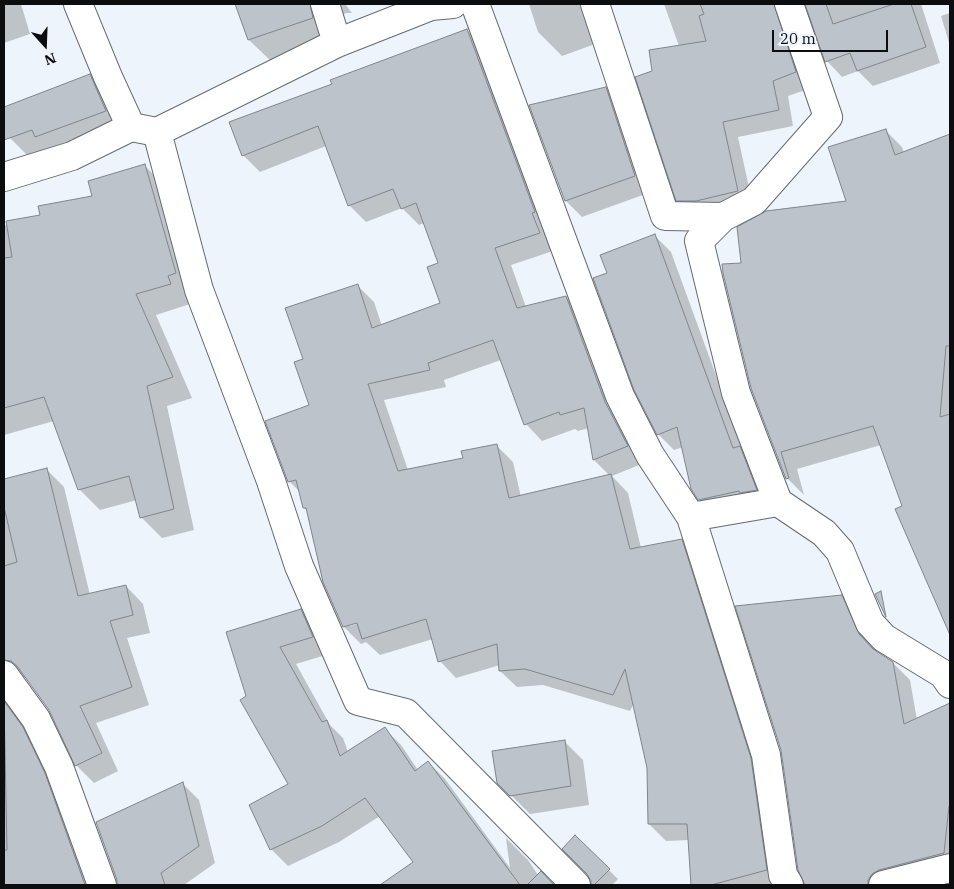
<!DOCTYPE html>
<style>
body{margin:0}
#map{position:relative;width:954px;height:889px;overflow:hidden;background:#eef4fb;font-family:"IBM Plex Serif",serif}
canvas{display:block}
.frame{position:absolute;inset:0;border:5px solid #0b0d0f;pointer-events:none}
.north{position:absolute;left:20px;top:20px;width:50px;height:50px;-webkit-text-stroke:4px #eef4fb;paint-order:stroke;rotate:160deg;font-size:14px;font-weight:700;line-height:20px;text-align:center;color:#0b0d0f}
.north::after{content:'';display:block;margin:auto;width:18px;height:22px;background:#0b0d0f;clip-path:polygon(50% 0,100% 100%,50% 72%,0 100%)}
.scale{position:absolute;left:772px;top:30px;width:116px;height:22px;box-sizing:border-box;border:2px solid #0b0d0f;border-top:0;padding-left:6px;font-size:15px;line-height:18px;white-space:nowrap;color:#0b0d0f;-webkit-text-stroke:4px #eef4fb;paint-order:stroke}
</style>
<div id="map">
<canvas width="954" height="889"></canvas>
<div class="frame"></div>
<div class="north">N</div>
<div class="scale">20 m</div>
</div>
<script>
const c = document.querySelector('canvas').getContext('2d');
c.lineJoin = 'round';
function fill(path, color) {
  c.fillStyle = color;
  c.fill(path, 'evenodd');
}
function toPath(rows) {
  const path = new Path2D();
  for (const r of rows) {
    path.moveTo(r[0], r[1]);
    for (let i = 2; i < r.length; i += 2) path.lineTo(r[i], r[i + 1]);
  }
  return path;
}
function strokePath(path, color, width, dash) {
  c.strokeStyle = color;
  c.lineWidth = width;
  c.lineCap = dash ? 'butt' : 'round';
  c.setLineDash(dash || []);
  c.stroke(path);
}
fill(toPath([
 [4,4,21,4,30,34,4,43],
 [269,4,345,4,352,13,346,13,338,18,334,34,274,64,249,40,240,13],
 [529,4,598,4,606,40,562,56,538,32],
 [664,4,805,4,799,4,811,88,788,96,793,126,738,137,753,206,693,215,677,200,654,71,679,46],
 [807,4,921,4,940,63,873,86,858,71,842,77,827,61],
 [950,13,950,46,941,16],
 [467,30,484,47,556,250,511,265,526,307,566,297,583,314,644,463,612,476,628,493,641,548,681,540,698,557,767,776,783,885,693,885,690,840,666,841,649,824,648,768,634,703,630,711,543,685,517,687,500,671,500,665,456,678,440,661,433,639,380,655,366,642,361,644,344,627,308,511,304,508,301,493,289,481,311,406,304,360,357,285,374,302,382,326,442,304,439,263,424,223,419,225,402,208,366,222,349,205,326,146,260,172,243,155,333,84],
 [501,360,526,424,542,441,575,429,578,431,589,428,594,460,610,476,521,497,513,462,496,445,464,459,408,470,384,400,446,387,444,380],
 [362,620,363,622,350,626,350,624],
 [90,76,108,94,124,129,53,151,50,148,28,156,9,137,4,124,4,108],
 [606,88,622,105,651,192,582,217,566,201],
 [885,130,902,147,904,153,950,136,950,632,896,510,904,507,881,445,797,469,804,495,787,478,752,388,742,264,848,202],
 [144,165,165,186,190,304,156,315,192,398,167,406,194,530,162,538,141,517,137,500,100,510,79,489,54,421,4,435,4,226,41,216,93,197],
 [655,236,671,252,744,452,756,464,772,506,716,516,699,499,683,447,674,450,658,434,609,274],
 [46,469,64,487,90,595,126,586,143,604,150,633,127,638,149,705,96,723,118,771,94,783,76,765,51,711,27,678,4,675,4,480],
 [841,597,858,614,875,652,893,663,910,680,917,720,950,704,950,873,901,885,806,885],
 [300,610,317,627,329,654,296,664,330,725,343,738,348,752,384,728,401,745,418,770,428,762,445,779,510,868,506,838,528,860,538,875,541,873,553,885,403,885,414,879,415,863,380,816,339,842,288,866,271,849,290,784,248,697],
 [4,700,11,707,39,745,95,885,4,885],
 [564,741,583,760,589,805,530,814,498,782],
 [182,783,199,800,215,863,184,885,118,885,118,879],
 [575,837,618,879,612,885,592,885,592,880]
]), '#0003');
const building = toPath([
 [235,4,310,4,313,18,248,40,235,4],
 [700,4,774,4,796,72,773,81,779,110,723,122,738,191,696,201,676,201,635,77,652,71,649,50,706,41,699,16,704,14,700,4],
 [805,4,826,4,833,24,894,4,911,4,926,47,857,71,850,53,825,62,805,4],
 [467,29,535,212,532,213,540,233,495,248,517,308,566,296,605,402,628,446,593,460,584,408,560,415,559,412,524,425,493,340,428,363,430,370,368,384,398,471,463,458,461,451,497,444,509,498,611,474,630,549,682,539,751,758,767,870,711,885,691,885,687,824,648,824,647,768,625,669,613,695,525,669,499,671,497,644,438,662,426,619,362,639,357,623,343,627,323,582,306,508,303,508,296,480,288,482,265,421,309,405,294,362,303,359,285,308,358,284,372,328,440,303,427,267,438,263,416,203,401,209,393,189,348,206,318,126,242,156,229,122,332,84,330,80,467,29],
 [90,74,106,111,35,137,32,130,4,140,4,107,90,74],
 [606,87,635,176,565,201,529,105,606,87],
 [886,129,895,155,950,134,950,346,946,346,940,417,950,414,950,635,895,509,902,506,873,426,781,452,789,478,786,479,751,388,723,273,722,264,741,263,737,227,766,211,846,201,828,147,886,129],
 [145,164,176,273,168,276,171,284,136,294,173,377,147,386,174,509,140,518,129,476,78,490,44,397,4,408,4,258,12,257,6,221,40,215,38,206,92,196,88,181,145,164],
 [655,234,733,448,740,446,757,490,740,493,739,491,698,500,691,489,677,427,657,435,634,390,593,278,607,273,600,255,655,234],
 [47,468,78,596,126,585,133,615,110,621,132,687,80,706,102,753,75,766,49,710,17,666,11,661,4,660,4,566,17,562,4,507,4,479,47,468],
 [881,591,886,617,875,594,881,591],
 [842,595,859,634,873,649,893,662,904,724,950,703,950,806,949,806,944,853,879,870,872,874,868,880,868,885,805,885,798,870,781,750,735,606,842,595],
 [301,609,313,637,280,647,322,722,327,720,340,756,385,727,415,771,428,761,520,885,380,885,413,862,365,798,322,826,270,850,249,805,288,784,240,700,246,696,226,632,301,609],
 [4,701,23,727,45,773,85,885,4,885,4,850,7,850,4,701],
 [565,740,571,786,510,796,497,783,492,751,565,740],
 [183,782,199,846,161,873,165,885,117,885,117,880,96,822,183,782],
 [575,835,610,869,594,885,591,885,591,881,587,874,562,849,575,835],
 [541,871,554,885,527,885,541,871]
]);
fill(building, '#bdc3ca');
strokePath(building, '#80858b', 1);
const minor = toPath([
 [78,4,108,77,131,127],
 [325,4,337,43],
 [475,4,620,396,650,455,691,517,766,755,783,875,789,885],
 [595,4,665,216,723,217,699,241,736,393,778,502],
 [157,132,199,290,271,481,299,566,358,701,406,713,576,885],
 [4,177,72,156,131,127,157,132,337,43,431,6,453,4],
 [723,217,754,201,828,117,789,4],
 [691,517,778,502,824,533,840,551,870,623,884,638,943,674,950,684],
 [4,675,36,719,59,767,102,885],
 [883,885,950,868]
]);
strokePath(minor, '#656b71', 30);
strokePath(minor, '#fff', 28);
</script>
